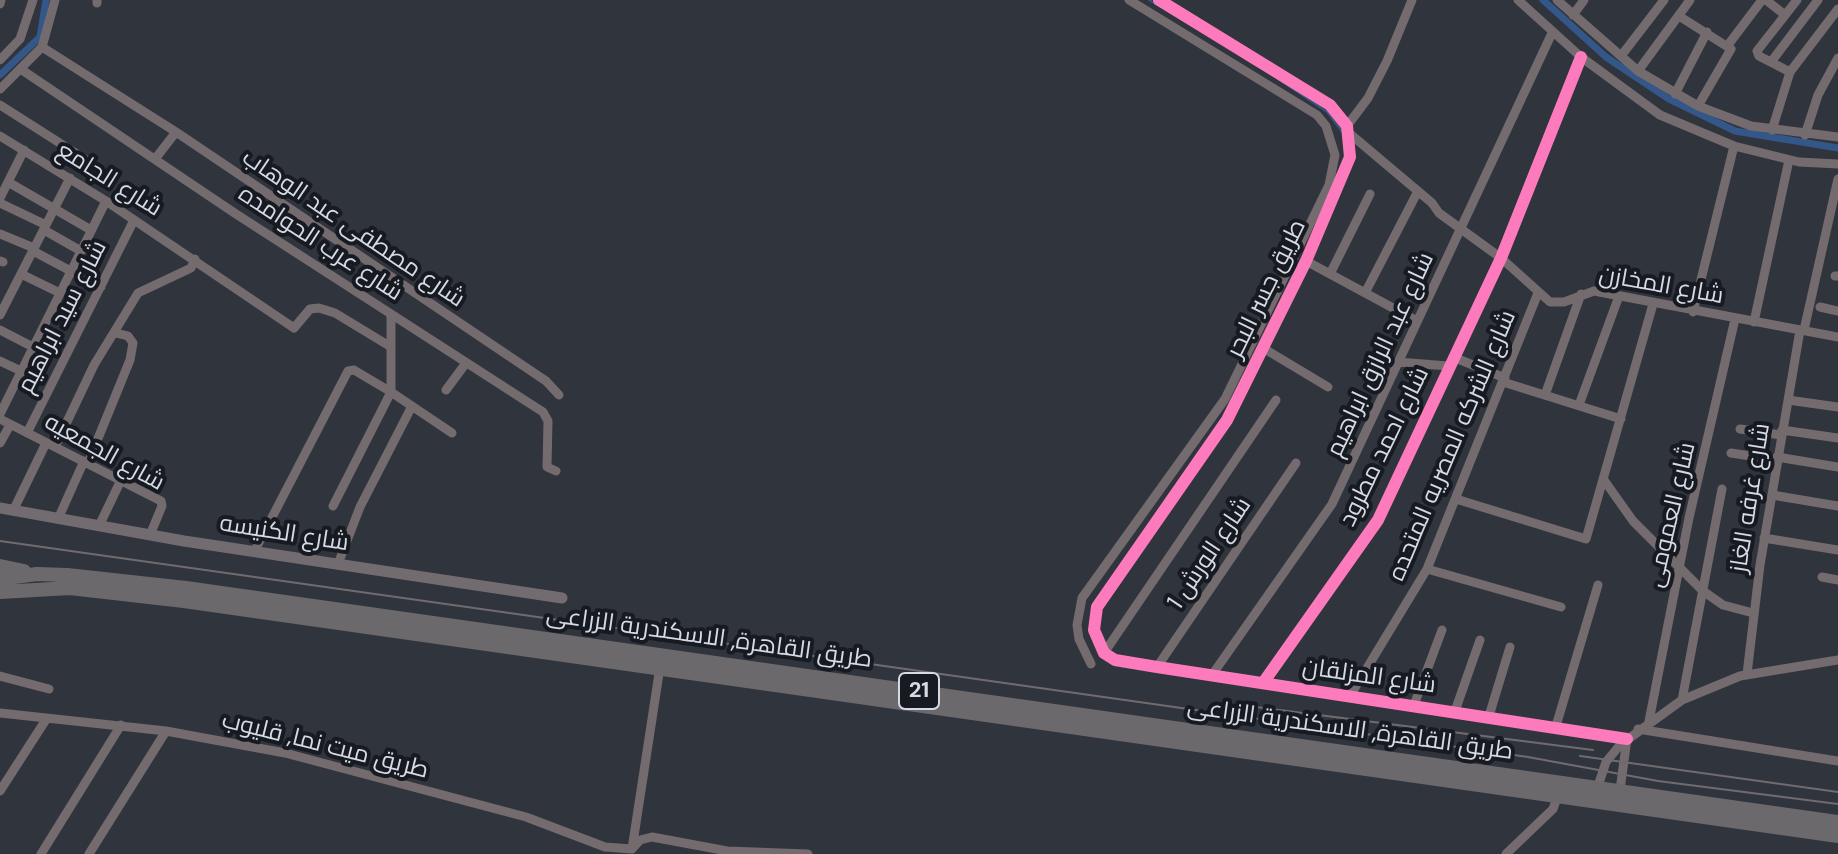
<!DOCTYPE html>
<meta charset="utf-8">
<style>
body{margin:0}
canvas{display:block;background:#30343d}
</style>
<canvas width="1838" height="854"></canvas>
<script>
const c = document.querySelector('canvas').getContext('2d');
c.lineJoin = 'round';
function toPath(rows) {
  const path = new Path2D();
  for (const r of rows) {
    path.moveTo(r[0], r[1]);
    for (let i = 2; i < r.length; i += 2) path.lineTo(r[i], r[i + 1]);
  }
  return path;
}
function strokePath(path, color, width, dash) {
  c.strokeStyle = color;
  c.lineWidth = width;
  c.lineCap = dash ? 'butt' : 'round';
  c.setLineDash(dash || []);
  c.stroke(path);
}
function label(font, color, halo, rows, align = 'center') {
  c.font = font + ' "DM Sans",Cairo,sans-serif';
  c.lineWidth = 8;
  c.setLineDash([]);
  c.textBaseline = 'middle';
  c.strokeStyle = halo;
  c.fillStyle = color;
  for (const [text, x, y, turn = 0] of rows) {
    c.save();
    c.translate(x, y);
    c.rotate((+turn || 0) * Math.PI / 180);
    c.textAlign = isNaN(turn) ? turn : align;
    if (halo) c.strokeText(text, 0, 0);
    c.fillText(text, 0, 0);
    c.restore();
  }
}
strokePath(toPath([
 [1149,0,1184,21],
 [1265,70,1327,112,1343,133]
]), '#335789', 2);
strokePath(toPath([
 [1543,0,1606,57,1669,99,1735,131,1838,148],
 [0,75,40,37,46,0]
]), '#335789', 7);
strokePath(toPath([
 [1159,0,1330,105,1347,126,1350,157,1306,261,1227,420,1097,607,1094,630,1104,653,1115,660,1157,667,1627,739],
 [1518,0,1581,57,1660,115,1734,146,1799,162,1838,164],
 [1557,0,1638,71,1698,106,1751,126,1838,137],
 [1766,0,1785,15],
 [97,3,97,0],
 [0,4,1,0],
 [1573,15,1584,0],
 [1679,16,1731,49,1698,106],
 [1728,45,1762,0],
 [42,47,176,132,546,381,559,395],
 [1621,56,1664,0],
 [0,60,20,39,33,0],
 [1771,62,1818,0],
 [22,70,236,214,543,412,548,421,547,467,556,471],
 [1638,71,1690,0],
 [1790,72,1759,56,1757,51,1797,0],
 [0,89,42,47,55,0],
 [1675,94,1707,32],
 [0,105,88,161],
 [1347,126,1368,98,1387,61,1412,0],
 [1772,130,1790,72,1838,9],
 [1349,133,1432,203,1439,213,1501,258,1550,302,1564,302,1594,291,1838,337],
 [1805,135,1818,95,1838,58],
 [0,136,106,201,294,328,310,309,319,308,335,313,391,347],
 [155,159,176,132],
 [8,182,91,230],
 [0,198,24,150],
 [0,203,46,225],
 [44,230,81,251],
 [0,234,34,248],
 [33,251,101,287],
 [0,261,3,262],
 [1306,261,1417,321],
 [21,274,60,293],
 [1330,274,1370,194],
 [1835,276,1838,276],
 [1365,293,1418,191],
 [1820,307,1838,311],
 [1693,312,1734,146],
 [0,315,70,178],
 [1754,322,1789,160],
 [0,330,33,347],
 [1804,330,1838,179],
 [1263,348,1328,387],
 [1453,357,1505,378],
 [0,361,21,371],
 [1398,362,1448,366],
 [1503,382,1621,419],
 [446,390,466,363],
 [1545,395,1581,294],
 [1788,400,1838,407],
 [1579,405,1619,296],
 [0,414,106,201],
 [0,419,161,501,162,506,150,535],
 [1740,429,1781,435],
 [1782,430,1838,438],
 [27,433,134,220],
 [0,443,10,425],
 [55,447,94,365,138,293,191,268,195,259],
 [1731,453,1777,460],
 [1777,457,1838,467],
 [88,463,130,360,133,343,128,336,116,333],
 [1604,480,1633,521,1703,591,1723,605,1753,613],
 [1772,495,1838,506],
 [1456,499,1586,539,1653,304],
 [333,506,391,392,391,314],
 [13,511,46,443],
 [58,519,84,461],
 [99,526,121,480],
 [1764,538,1838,550],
 [254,552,348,371,354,370,391,392,452,433],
 [338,564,360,507,412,406],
 [1427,569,1561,607],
 [1822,577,1838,580],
 [1104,653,1276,400],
 [1091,664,1079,639,1077,625,1082,598,1225,399,1329,185,1335,155,1326,126,1317,115,1129,0],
 [1157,667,1296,463],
 [1747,674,1760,565,1800,330],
 [1212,675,1332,504,1552,33],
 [0,676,49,689],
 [1263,683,1378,520,1501,258,1581,57],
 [1350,696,1427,569,1538,293],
 [1682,700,1722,489],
 [1414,705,1442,630],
 [1455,711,1480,640],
 [0,713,166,731,285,753,526,817,605,847,632,849],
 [1489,716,1510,647],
 [1649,721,1689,518,1735,319],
 [1556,726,1598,585],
 [1638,729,1838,761],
 [1598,786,1606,762,1620,745,1682,700,1740,676,1838,660],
 [1620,790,1627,739],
 [0,791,47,718],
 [632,849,660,667],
 [632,849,640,840,652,837,727,851,808,854],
 [41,854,121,725],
 [89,854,166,731],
 [1506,854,1553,809,1558,795]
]), '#736b6d', 9);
strokePath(toPath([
 [0,508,184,541,562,598]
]), '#726c70', 11);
strokePath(toPath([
 [0,566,24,571],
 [0,579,37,574,67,575,186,588,1838,822],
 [0,592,70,588,184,601,1838,836]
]), '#6c696d', 14);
strokePath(toPath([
 [0,541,1528,757,1658,781,1838,804],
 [1256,707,1593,750],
 [1580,756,1838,792]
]), '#6f6b6f', 2);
strokePath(toPath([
 [1159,0,1330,105,1347,126,1350,157,1306,261,1227,420,1097,607,1094,630,1104,653,1115,660,1157,667,1627,739],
 [1263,683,1378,520,1501,258,1581,57]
]), '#fd7abc', 12);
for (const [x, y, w] of [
 [919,691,40]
]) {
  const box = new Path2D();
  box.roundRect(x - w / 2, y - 18, w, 36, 6);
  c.fillStyle = '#171a21';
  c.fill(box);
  strokePath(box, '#d5dae4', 2);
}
label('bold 22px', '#d5dae4', null, [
 ["21",919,691]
]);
label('24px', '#d5dae4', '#171a21', [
 ["شارع الجامع",109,180,32],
 ["شارع مصطفى عبد الوهاب",353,229,34],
 ["شارع عرب الحوامده",320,244,33],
 ["شارع المخازن",1661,286,10],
 ["طريق جسر البحر",1267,289,-64],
 ["شارع سيد ابراهيم",63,317,-63],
 ["شارع عبد الرازق ابراهيم",1381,355,-65],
 ["شارع الشركه المصريه المتحده",1453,446,-67],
 ["شارع احمد مطرود",1385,447,-64],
 ["شارع الجمعيه",104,453,29],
 ["شارع غرفه الغاز",1751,498,-81],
 ["شارع العمومى",1672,515,-77],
 ["شارع الكنيسه",284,534,9],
 ["شارع الورش 1",1210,554,-56],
 ["طريق القاهرة, الاسكندرية الزراعى",709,638,8],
 ["شارع المزلقان",1369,677,8],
 ["طريق القاهرة, الاسكندرية الزراعى",1350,730,8],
 ["طريق ميت نما, قليوب",325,746,14]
]);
</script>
